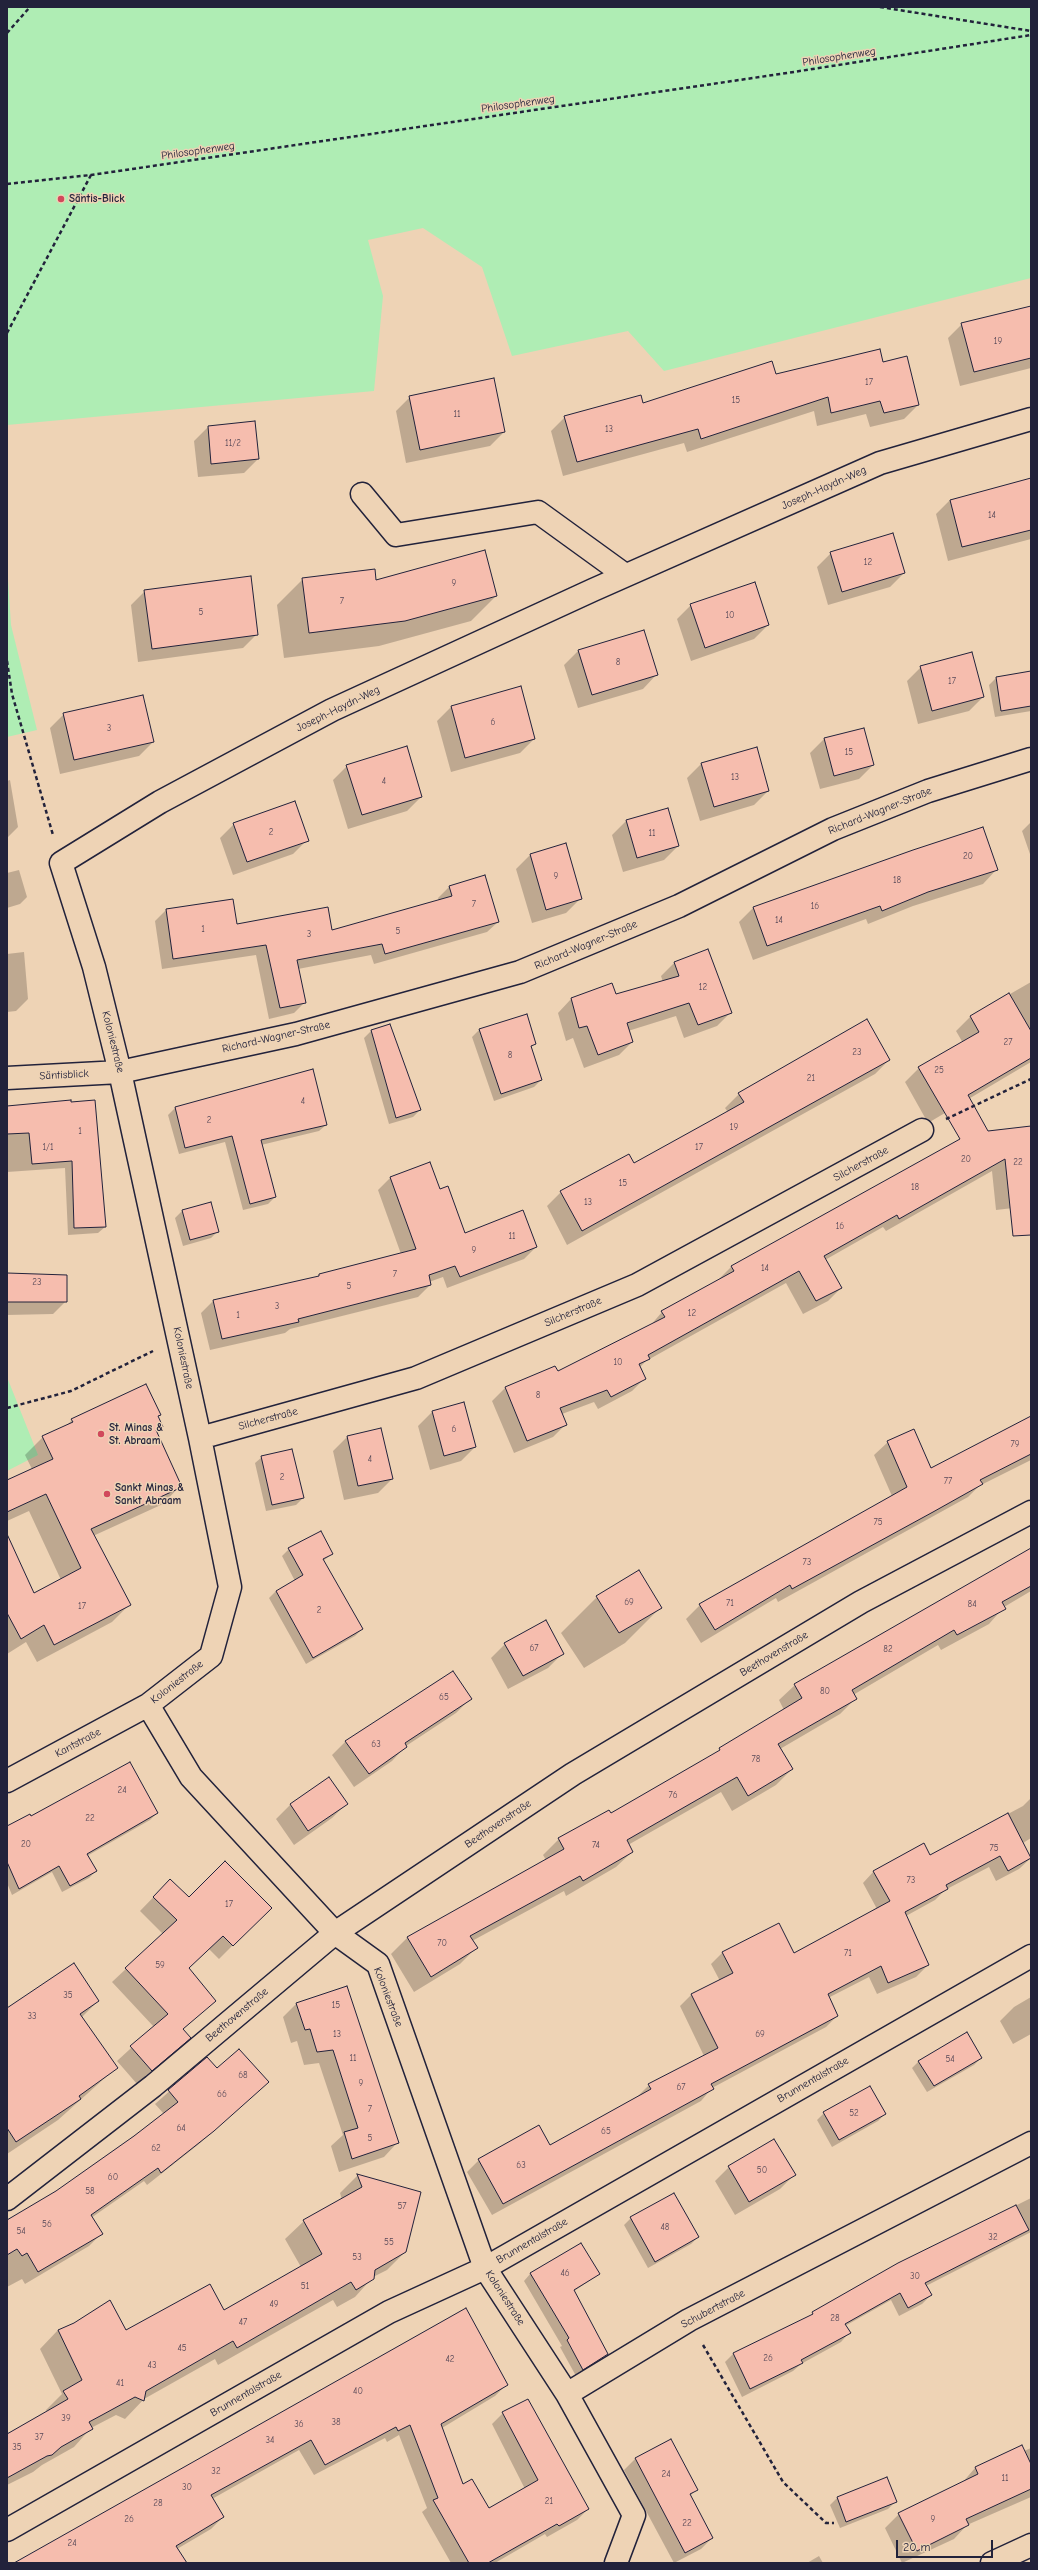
<!DOCTYPE html>
<meta charset="utf-8">
<style>
body{margin:0}
#map{position:relative;width:1038px;height:2570px;overflow:hidden;background:#eed3b5;font-family:"Comic Neue",sans-serif}
canvas{display:block}
.frame{position:absolute;inset:0;border:8px solid #22223b;pointer-events:none}
.scale{position:absolute;left:896px;top:2540px;width:97px;height:18px;box-sizing:border-box;border:2px solid #22223b;border-top:0;padding-left:5px;font-size:12px;line-height:14px;white-space:nowrap;color:#22223b;-webkit-text-stroke:3px #eed3b5;paint-order:stroke}
</style>
<div id="map">
<canvas width="1038" height="2570"></canvas>
<div class="frame"></div>
<div class="scale">20 m</div>
</div>
<script>
const c = document.querySelector('canvas').getContext('2d');
c.lineJoin = 'round';
function fill(path, color) {
  c.fillStyle = color;
  c.fill(path, 'evenodd');
}
function toPath(rows) {
  const path = new Path2D();
  for (const r of rows) {
    path.moveTo(r[0], r[1]);
    for (let i = 2; i < r.length; i += 2) path.lineTo(r[i], r[i + 1]);
  }
  return path;
}
function strokePath(path, color, width, dash) {
  c.strokeStyle = color;
  c.lineWidth = width;
  c.lineCap = dash ? 'butt' : 'round';
  c.setLineDash(dash || []);
  c.stroke(path);
}
function label(font, color, halo, rows, align = 'center') {
  c.font = font + ' "Comic Neue",sans-serif';
  c.lineWidth = 3;
  c.setLineDash([]);
  c.textBaseline = 'middle';
  c.strokeStyle = halo;
  c.fillStyle = color;
  for (const [text, x, y, turn = 0] of rows) {
    c.save();
    c.translate(x, y);
    c.rotate((+turn || 0) * Math.PI / 180);
    c.textAlign = isNaN(turn) ? turn : align;
    if (halo) c.strokeText(text, 0, 0);
    c.fillText(text, 0, 0);
    c.restore();
  }
}
fill(toPath([
 [7,7,1031,7,1031,278,664,371,628,331,512,356,482,267,423,228,368,240,383,296,374,391,7,425],
 [7,563,11,625,37,730,7,737],
 [7,1377,38,1455,7,1471]
]), '#afedb4');
fill(toPath([
 [1031,307,1031,368,960,386,948,338,962,324],
 [883,363,918,405,904,419,870,427,866,414,817,426,814,411,687,452,684,443,563,476,551,431,565,417,642,404,776,375],
 [410,397,504,432,490,446,406,463,396,411],
 [254,422,258,459,244,473,198,477,194,441,208,427],
 [1031,479,1031,539,948,561,936,514,950,500],
 [831,553,904,573,890,587,828,605,817,567],
 [303,579,375,581,496,596,471,621,379,646,284,658,277,605],
 [145,591,257,634,243,648,138,662,131,605],
 [691,605,768,625,754,639,691,661,677,619],
 [578,651,657,674,643,689,578,708,564,665],
 [921,667,983,697,969,711,918,724,907,681],
 [1031,672,1031,711,995,717,989,685,996,678],
 [520,687,534,739,520,753,451,772,437,721,451,707],
 [64,714,153,742,139,756,60,774,50,728],
 [824,739,873,765,859,779,820,789,810,753],
 [756,748,768,791,754,805,700,821,687,778,701,764],
 [347,766,421,797,407,811,348,829,333,780],
 [10,780,18,827,7,838,7,781],
 [626,821,678,846,664,860,623,872,612,835],
 [1031,822,1031,857,1022,831],
 [234,824,307,840,293,854,233,875,220,838],
 [530,855,580,899,566,913,532,923,516,869],
 [997,869,983,884,913,906,868,924,866,919,753,960,739,922,753,908],
 [19,870,27,897,20,904,7,908,7,873],
 [449,887,498,922,487,932,374,964,371,955,298,969,305,1002,294,1013,269,1019,256,955,162,969,155,921,166,910,233,900,236,925,332,931,439,901,438,898],
 [24,952,28,999,16,1011,7,1012,7,954],
 [674,963,731,1012,717,1026,684,1038,676,1016,628,1031,632,1042,619,1055,584,1068,573,1038,566,1041,558,1013,571,999,611,985,615,996,663,982,661,976],
 [1031,982,1031,1062,928,1123,905,1082,919,1068,963,1043,956,1031,970,1017],
 [526,1015,535,1044,530,1048,541,1080,534,1087,494,1101,472,1037,479,1030],
 [389,1025,420,1110,413,1117,389,1124,364,1038,371,1031],
 [889,1060,875,1074,567,1245,547,1206,561,1192,634,1165,728,1112,725,1108,739,1094],
 [313,1070,326,1125,319,1131,261,1145,275,1197,268,1204,243,1210,225,1142,179,1154,168,1115,175,1108],
 [94,1101,105,1227,98,1233,68,1235,65,1168,7,1172,7,1107],
 [1031,1127,1031,1206,996,1210,992,1171,886,1231,883,1227,825,1260,841,1288,828,1301,803,1314,786,1283,646,1361,639,1368,645,1378,632,1391,598,1409,594,1402,562,1414,566,1424,553,1437,514,1453,492,1401,505,1388,557,1373,650,1326,662,1312,718,1280,731,1267,955,1143,988,1132],
 [390,1178,440,1191,464,1234,536,1247,524,1259,447,1288,443,1277,429,1282,430,1285,418,1297,290,1329,285,1333,210,1350,201,1313,213,1301,316,1278,319,1275,401,1254,378,1190],
 [182,1211,218,1231,211,1238,183,1246,175,1218],
 [7,1274,66,1301,53,1314,7,1315],
 [145,1385,159,1415,157,1417,162,1427,156,1433,180,1486,163,1504,93,1536,130,1604,112,1622,37,1662,26,1642,7,1654,7,1537,34,1594,61,1580,29,1511,7,1521,7,1481,32,1469,25,1455,43,1437,65,1427,72,1420],
 [432,1412,475,1447,461,1461,430,1470,418,1426],
 [1031,1418,1031,1460,979,1486,968,1497,778,1602,776,1598,701,1643,686,1619,700,1605,892,1496,874,1455,888,1442,930,1470],
 [380,1429,392,1479,378,1493,344,1500,333,1451,347,1437],
 [262,1457,303,1498,296,1505,266,1511,255,1463],
 [289,1549,332,1554,323,1561,362,1629,355,1636,306,1664,269,1598,276,1591,295,1581,282,1556],
 [1031,1550,1031,1591,1004,1607,989,1624,941,1650,938,1645,853,1695,855,1699,840,1714,780,1749,792,1769,776,1785,732,1811,721,1792,628,1845,632,1852,616,1867,566,1896,564,1891,472,1941,476,1948,460,1964,414,1992,391,1954,407,1938,546,1860,543,1855,559,1839,611,1814,715,1755,784,1710,779,1700,795,1685],
 [597,1597,661,1607,625,1643,584,1668,561,1633],
 [505,1644,562,1654,548,1668,508,1689,491,1658],
 [470,1699,456,1713,406,1746,392,1761,354,1787,332,1755,346,1741],
 [329,1778,346,1804,332,1818,294,1845,276,1819,290,1805],
 [1031,1798,1031,1838,1023,1843,1031,1858,1019,1869,996,1881,989,1867,945,1890,935,1900,906,1916,928,1965,916,1977,877,1994,869,1977,828,1998,837,2016,826,2027,712,2088,701,2101,492,2215,467,2172,479,2160,539,2126,550,2146,637,2097,649,2085,704,2056,680,2006,691,1995,720,1981,711,1964,723,1952,793,1954,877,1909,863,1883,874,1871,929,1856,1023,1806],
 [157,1813,150,1820,87,1856,96,1871,89,1878,62,1892,52,1872,12,1895,7,1883,7,1827,31,1818],
 [170,1880,189,1898,270,1908,219,1959,209,1949,188,1969,215,2001,182,2030,189,2038,137,2084,117,2061,154,2027,112,1982,163,1934,140,1911],
 [346,1988,397,2143,384,2157,339,2172,331,2146,343,2135,319,2063,304,2065,297,2041,291,2043,283,2017,296,2004],
 [1031,1997,1031,2034,1013,2044,1000,2021,1014,2007],
 [98,2001,81,2018,116,2068,58,2120,7,2154,7,2009],
 [207,2058,217,2069,268,2082,199,2144,147,2185,144,2181,91,2218,102,2233,89,2246,25,2284,22,2279,7,2287,7,2221,57,2192,164,2114,155,2104],
 [981,2058,974,2065,927,2092,912,2068,919,2061],
 [824,2113,885,2114,878,2121,832,2147,817,2120],
 [729,2167,794,2175,780,2189,735,2215,715,2181],
 [358,2175,405,2252,387,2270,373,2277,355,2297,337,2307,333,2300,218,2365,215,2359,144,2399,125,2419,116,2415,91,2428,74,2447,42,2465,33,2472,7,2485,7,2434,47,2412,46,2410,62,2394,40,2349,58,2330,125,2331,224,2311,301,2267,285,2239,304,2221,342,2200,340,2193],
 [1031,2198,1031,2232,926,2286,931,2295,922,2304,899,2316,891,2300,845,2326,849,2333,841,2342,801,2364,793,2371,742,2397,725,2362,733,2354,808,2317,899,2264],
 [631,2218,698,2237,691,2244,648,2268,624,2225],
 [581,2244,599,2274,573,2292,607,2354,576,2376,560,2347,562,2346,524,2281,530,2274],
 [465,2309,507,2384,495,2396,442,2428,463,2485,489,2510,525,2489,492,2424,503,2413,588,2509,577,2520,547,2537,545,2534,495,2563,451,2563,422,2512,427,2508,399,2435,387,2442,385,2438,314,2475,299,2450,212,2499,223,2517,211,2529,177,2549,183,2563,16,2563],
 [671,2440,697,2489,690,2496,712,2538,701,2549,674,2563,624,2470,635,2459],
 [1022,2446,1024,2451,1031,2448,1031,2497,967,2525,954,2539,902,2563,885,2528,899,2514,962,2483,975,2468],
 [886,2479,895,2502,888,2509,840,2528,830,2505,837,2498],
 [819,2556,823,2563,807,2563]
]), '#0003');
const building = toPath([
 [1031,306,1031,358,974,372,961,323,1031,306],
 [880,349,883,362,907,356,919,405,884,413,880,401,831,413,828,397,701,439,698,429,577,462,564,416,641,395,643,403,772,361,776,374,880,349],
 [494,378,505,432,420,450,409,396,494,378],
 [255,421,259,459,211,464,208,426,255,421],
 [1031,478,1031,530,962,547,950,500,1031,478],
 [893,533,905,573,842,592,830,552,893,533],
 [485,550,497,596,405,621,309,633,302,578,375,569,376,580,485,550],
 [251,576,258,635,152,649,144,590,251,576],
 [755,582,769,625,705,648,690,604,755,582],
 [644,630,658,675,592,695,578,650,644,630],
 [972,652,984,697,932,711,920,666,972,652],
 [1031,671,1031,706,1001,711,996,677,1031,671],
 [521,686,535,739,465,758,451,706,521,686],
 [143,695,154,742,74,760,63,713,143,695],
 [864,728,874,765,834,776,824,738,864,728],
 [407,746,422,797,362,815,346,765,407,746],
 [757,747,769,791,714,807,701,763,757,747],
 [295,801,309,841,247,862,233,823,295,801],
 [668,808,679,846,637,858,626,820,668,808],
 [983,827,998,870,928,892,882,911,880,906,767,946,753,907,913,850,983,827],
 [566,843,582,899,546,910,530,854,566,843],
 [485,875,499,922,385,954,382,944,297,960,306,1003,280,1008,266,945,173,959,166,909,233,899,237,924,328,907,332,930,452,896,449,886,485,875],
 [708,949,732,1013,698,1025,689,1003,627,1023,633,1042,598,1055,587,1026,579,1028,571,998,612,983,616,994,679,976,674,962,708,949],
 [1009,993,1031,1031,1031,1058,968,1095,988,1131,1031,1126,1031,1235,1013,1236,1005,1159,899,1219,897,1215,824,1256,842,1288,816,1301,799,1271,648,1355,650,1359,639,1364,646,1379,611,1397,607,1390,560,1408,567,1425,527,1441,505,1387,555,1366,558,1371,665,1317,661,1311,734,1271,731,1266,960,1139,918,1067,979,1032,970,1016,1009,993],
 [527,1014,536,1044,531,1046,542,1080,501,1094,479,1029,527,1014],
 [867,1019,890,1060,582,1231,560,1191,629,1154,634,1163,710,1121,744,1102,738,1093,867,1019],
 [390,1024,421,1110,396,1118,371,1030,390,1024],
 [313,1069,327,1125,261,1140,276,1197,250,1204,232,1136,185,1148,175,1107,313,1069],
 [71,1100,71,1102,95,1100,106,1227,74,1228,72,1161,32,1164,29,1133,7,1134,7,1106,71,1100],
 [430,1162,440,1189,448,1186,465,1233,523,1210,537,1247,460,1277,455,1266,429,1275,431,1285,298,1319,299,1322,222,1339,213,1300,319,1276,319,1274,416,1249,390,1177,430,1162],
 [211,1202,219,1232,190,1240,182,1210,211,1202],
 [7,1273,67,1275,67,1302,7,1302,7,1273],
 [146,1384,161,1415,158,1416,163,1427,156,1430,182,1487,91,1529,131,1605,54,1645,44,1625,21,1639,7,1613,7,1534,34,1593,81,1568,46,1494,7,1512,7,1480,53,1459,42,1436,73,1422,71,1419,146,1384],
 [464,1402,476,1447,444,1456,432,1411,464,1402],
 [1031,1416,1031,1454,980,1480,983,1484,933,1512,792,1589,790,1585,715,1630,699,1604,907,1487,887,1441,914,1429,931,1468,1031,1416],
 [381,1428,393,1479,358,1486,347,1436,381,1428],
 [292,1449,304,1498,272,1505,261,1456,292,1449],
 [321,1531,333,1554,323,1559,363,1629,313,1658,276,1591,303,1575,288,1548,321,1531],
 [1031,1548,1031,1586,1002,1602,1006,1609,957,1635,954,1630,852,1690,857,1699,778,1744,793,1769,748,1796,737,1777,627,1840,633,1852,583,1881,580,1876,470,1936,478,1948,431,1977,407,1937,564,1849,558,1838,609,1810,611,1813,720,1750,719,1748,802,1698,794,1684,1031,1548],
 [639,1570,662,1608,619,1633,596,1596,639,1570],
 [546,1620,564,1654,523,1676,504,1643,546,1620],
 [453,1671,472,1699,405,1743,407,1747,369,1774,345,1741,453,1671],
 [130,1762,158,1813,87,1854,97,1871,70,1886,59,1866,19,1889,7,1862,7,1826,30,1814,31,1816,130,1762],
 [329,1777,348,1804,308,1831,290,1804,329,1777],
 [1008,1813,1031,1858,1008,1871,1000,1856,946,1885,948,1889,905,1912,929,1965,888,1983,881,1966,828,1994,838,2016,711,2084,714,2089,503,2204,478,2159,539,2125,550,2145,651,2089,648,2084,718,2048,691,1994,733,1973,722,1952,779,1923,794,1953,890,1901,873,1871,924,1843,930,1855,1008,1813],
 [225,1861,272,1908,233,1946,223,1936,189,1968,216,2001,183,2029,191,2038,152,2071,130,2046,168,2014,125,1968,177,1920,153,1897,170,1879,189,1897,225,1861],
 [74,1963,99,2001,80,2014,118,2068,79,2096,81,2099,16,2142,7,2128,7,2008,74,1963],
 [347,1986,399,2143,352,2159,344,2132,358,2128,333,2050,317,2052,310,2029,305,2030,296,2003,347,1986],
 [967,2032,982,2058,934,2086,918,2061,967,2032],
 [239,2049,269,2082,214,2131,161,2173,158,2168,91,2215,103,2234,38,2272,27,2253,22,2256,17,2249,7,2255,7,2220,56,2191,134,2136,178,2102,168,2090,207,2057,217,2068,239,2049],
 [870,2086,886,2114,839,2140,823,2112,870,2086],
 [774,2139,796,2175,749,2202,728,2166,774,2139],
 [357,2174,421,2192,406,2252,375,2270,374,2279,356,2290,351,2282,237,2348,233,2341,146,2391,144,2401,135,2397,102,2415,89,2422,93,2429,61,2447,52,2455,47,2456,7,2478,7,2434,68,2399,63,2391,82,2380,58,2330,74,2323,110,2300,126,2330,210,2284,224,2310,322,2254,303,2220,362,2187,357,2174],
 [674,2193,699,2237,655,2262,630,2217,674,2193],
 [1016,2205,1029,2230,925,2283,932,2295,908,2308,900,2293,845,2324,851,2333,801,2360,803,2363,750,2389,733,2353,813,2314,812,2312,898,2263,1016,2205],
 [581,2243,600,2274,574,2290,608,2354,583,2370,567,2340,569,2338,530,2273,581,2243],
 [466,2308,508,2385,441,2424,463,2484,472,2479,489,2508,538,2480,502,2412,528,2399,589,2509,559,2526,557,2524,488,2563,469,2563,433,2500,438,2498,410,2425,398,2431,396,2427,325,2465,311,2440,211,2495,224,2517,176,2546,187,2563,14,2563,466,2308],
 [671,2439,698,2490,690,2494,713,2538,685,2553,635,2458,671,2439],
 [1022,2445,1031,2464,1031,2489,966,2519,969,2525,917,2551,898,2513,978,2474,975,2467,1022,2445],
 [887,2477,897,2502,846,2522,837,2497,887,2477]
]);
fill(building, '#f6bdae');
strokePath(building, '#22223b', 1);
const minor = toPath([
 [362,494,396,535,538,512,625,575],
 [7,1078,120,1072,296,1034,520,972,679,906,833,829,928,791,1031,759],
 [200,1438,416,1378,637,1285,922,1130],
 [148,1705,191,1777,335,1933,378,1964,485,2268,567,2394,634,2515,616,2563],
 [7,1781,148,1705,211,1656,230,1587,200,1438,120,1072,94,967,61,863,160,802,332,710,593,590,880,463,1031,419],
 [7,2199,153,2086,335,1933,573,1774,861,1602,1031,1512],
 [567,2394,689,2320,1031,2143],
 [7,2530,389,2312,485,2268,1031,1956],
 [992,2563,1031,2545]
]);
strokePath(minor, '#22223b', 25);
strokePath(toPath([
 [880,7,1031,31],
 [7,33,30,7],
 [7,184,91,175,787,73,1031,35],
 [7,333,91,175],
 [7,661,12,694,53,835],
 [946,1119,1031,1079],
 [7,1408,71,1391,153,1351],
 [703,2345,783,2482,826,2523,834,2523]
]), '#22223b', 2.5, [4, 3]);
strokePath(minor, '#eed3b5', 22);
for (const [x, y, r, color] of [
 [61,199,4,"#d1495b"],
 [101,1434,4,"#d1495b"],
 [107,1494,4,"#d1495b"]
]) {
  const dot = new Path2D();
  dot.arc(x, y, r, 0, 2 * Math.PI);
  c.fillStyle = color;
  c.fill(dot);
  strokePath(dot, '#eed3b5', 1.5);
}
label('9px', '#574958', null, [
 ["19",998,341],
 ["17",869,382],
 ["15",736,400],
 ["11",457,414],
 ["13",609,429],
 ["11/2",233,443],
 ["14",992,515],
 ["12",868,562],
 ["9",454,583],
 ["7",342,601],
 ["5",201,612],
 ["10",730,615],
 ["8",618,662],
 ["17",952,681],
 ["6",493,722],
 ["3",109,728],
 ["15",849,752],
 ["13",735,777],
 ["4",384,781],
 ["2",271,832],
 ["11",652,833],
 ["20",968,856],
 ["9",556,876],
 ["18",897,880],
 ["7",474,904],
 ["16",815,906],
 ["14",779,920],
 ["1",203,929],
 ["5",398,931],
 ["3",309,934],
 ["12",703,987],
 ["27",1008,1042],
 ["23",857,1052],
 ["8",510,1055],
 ["25",939,1070],
 ["21",811,1078],
 ["4",303,1101],
 ["2",209,1120],
 ["19",734,1127],
 ["1",80,1131],
 ["1/1",48,1147],
 ["17",699,1147],
 ["20",966,1159],
 ["22",1018,1162],
 ["15",623,1183],
 ["18",915,1187],
 ["13",588,1202],
 ["16",840,1226],
 ["11",512,1236],
 ["9",474,1250],
 ["14",765,1268],
 ["7",395,1274],
 ["23",37,1282],
 ["5",349,1286],
 ["3",277,1306],
 ["12",692,1313],
 ["1",238,1315],
 ["10",618,1362],
 ["8",538,1395],
 ["6",454,1429],
 ["79",1015,1444],
 ["4",370,1459],
 ["2",282,1477],
 ["77",948,1481],
 ["75",878,1522],
 ["73",807,1562],
 ["69",629,1602],
 ["71",730,1603],
 ["84",972,1604],
 ["17",82,1606],
 ["2",319,1610],
 ["67",534,1648],
 ["82",888,1649],
 ["80",825,1691],
 ["65",444,1697],
 ["63",376,1744],
 ["78",756,1759],
 ["24",122,1790],
 ["76",673,1795],
 ["22",90,1818],
 ["20",26,1844],
 ["74",596,1845],
 ["75",994,1848],
 ["73",911,1880],
 ["17",229,1904],
 ["70",442,1943],
 ["71",848,1953],
 ["59",160,1965],
 ["35",68,1995],
 ["15",336,2005],
 ["33",32,2016],
 ["13",337,2034],
 ["69",760,2034],
 ["11",353,2058],
 ["54",950,2059],
 ["68",243,2075],
 ["9",361,2083],
 ["67",681,2087],
 ["66",222,2094],
 ["7",370,2109],
 ["52",854,2113],
 ["64",181,2128],
 ["65",606,2131],
 ["5",370,2138],
 ["62",156,2148],
 ["63",521,2165],
 ["50",762,2170],
 ["60",113,2177],
 ["58",90,2191],
 ["57",402,2206],
 ["56",47,2224],
 ["48",665,2227],
 ["54",21,2231],
 ["32",993,2237],
 ["55",389,2242],
 ["53",357,2257],
 ["46",565,2273],
 ["30",915,2276],
 ["51",305,2286],
 ["49",274,2304],
 ["28",835,2318],
 ["47",243,2322],
 ["45",182,2348],
 ["26",768,2358],
 ["42",450,2359],
 ["43",152,2365],
 ["41",120,2383],
 ["40",358,2391],
 ["39",66,2418],
 ["38",336,2422],
 ["36",299,2424],
 ["37",39,2437],
 ["34",270,2440],
 ["35",17,2447],
 ["32",216,2471],
 ["24",666,2474],
 ["11",1005,2478],
 ["30",187,2487],
 ["21",549,2501],
 ["28",158,2503],
 ["26",129,2519],
 ["9",933,2519],
 ["22",687,2523],
 ["24",72,2543]
]);
label('11px', '#22223b', '#eed3b5', [
 ["Philosophenweg",839,57,-9],
 ["Philosophenweg",518,104,-8],
 ["Philosophenweg",198,151,-8],
 ["Joseph-Haydn-Weg",824,488,-24],
 ["Joseph-Haydn-Weg",338,709,-26],
 ["Richard-Wagner-Straße",880,811,-22],
 ["Richard-Wagner-Straße",586,945,-23],
 ["Richard-Wagner-Straße",276,1037,-13],
 ["Koloniestraße",113,1042,76],
 ["Säntisblick",64,1075,-3],
 ["Silcherstraße",861,1164,-29],
 ["Silcherstraße",573,1312,-23],
 ["Koloniestraße",183,1358,78],
 ["Silcherstraße",268,1419,-15],
 ["Beethovenstraße",774,1654,-31],
 ["Koloniestraße",177,1682,-38],
 ["Kantstraße",78,1743,-28],
 ["Beethovenstraße",498,1824,-34],
 ["Koloniestraße",388,1997,69],
 ["Beethovenstraße",237,2015,-40],
 ["Brunnentalstraße",813,2080,-30],
 ["Brunnentalstraße",532,2241,-30],
 ["Koloniestraße",505,2298,57],
 ["Schubertstraße",713,2309,-28],
 ["Brunnentalstraße",246,2394,-30]
]);
label('bold 11px', '#22223b', '#eed3b5', [
 ["Säntis-Blick",69,199],
 ["St. Minas &",109,1428],
 ["St. Abraam",109,1441],
 ["Sankt Minas &",115,1488],
 ["Sankt Abraam",115,1501]
], 'left');
</script>
